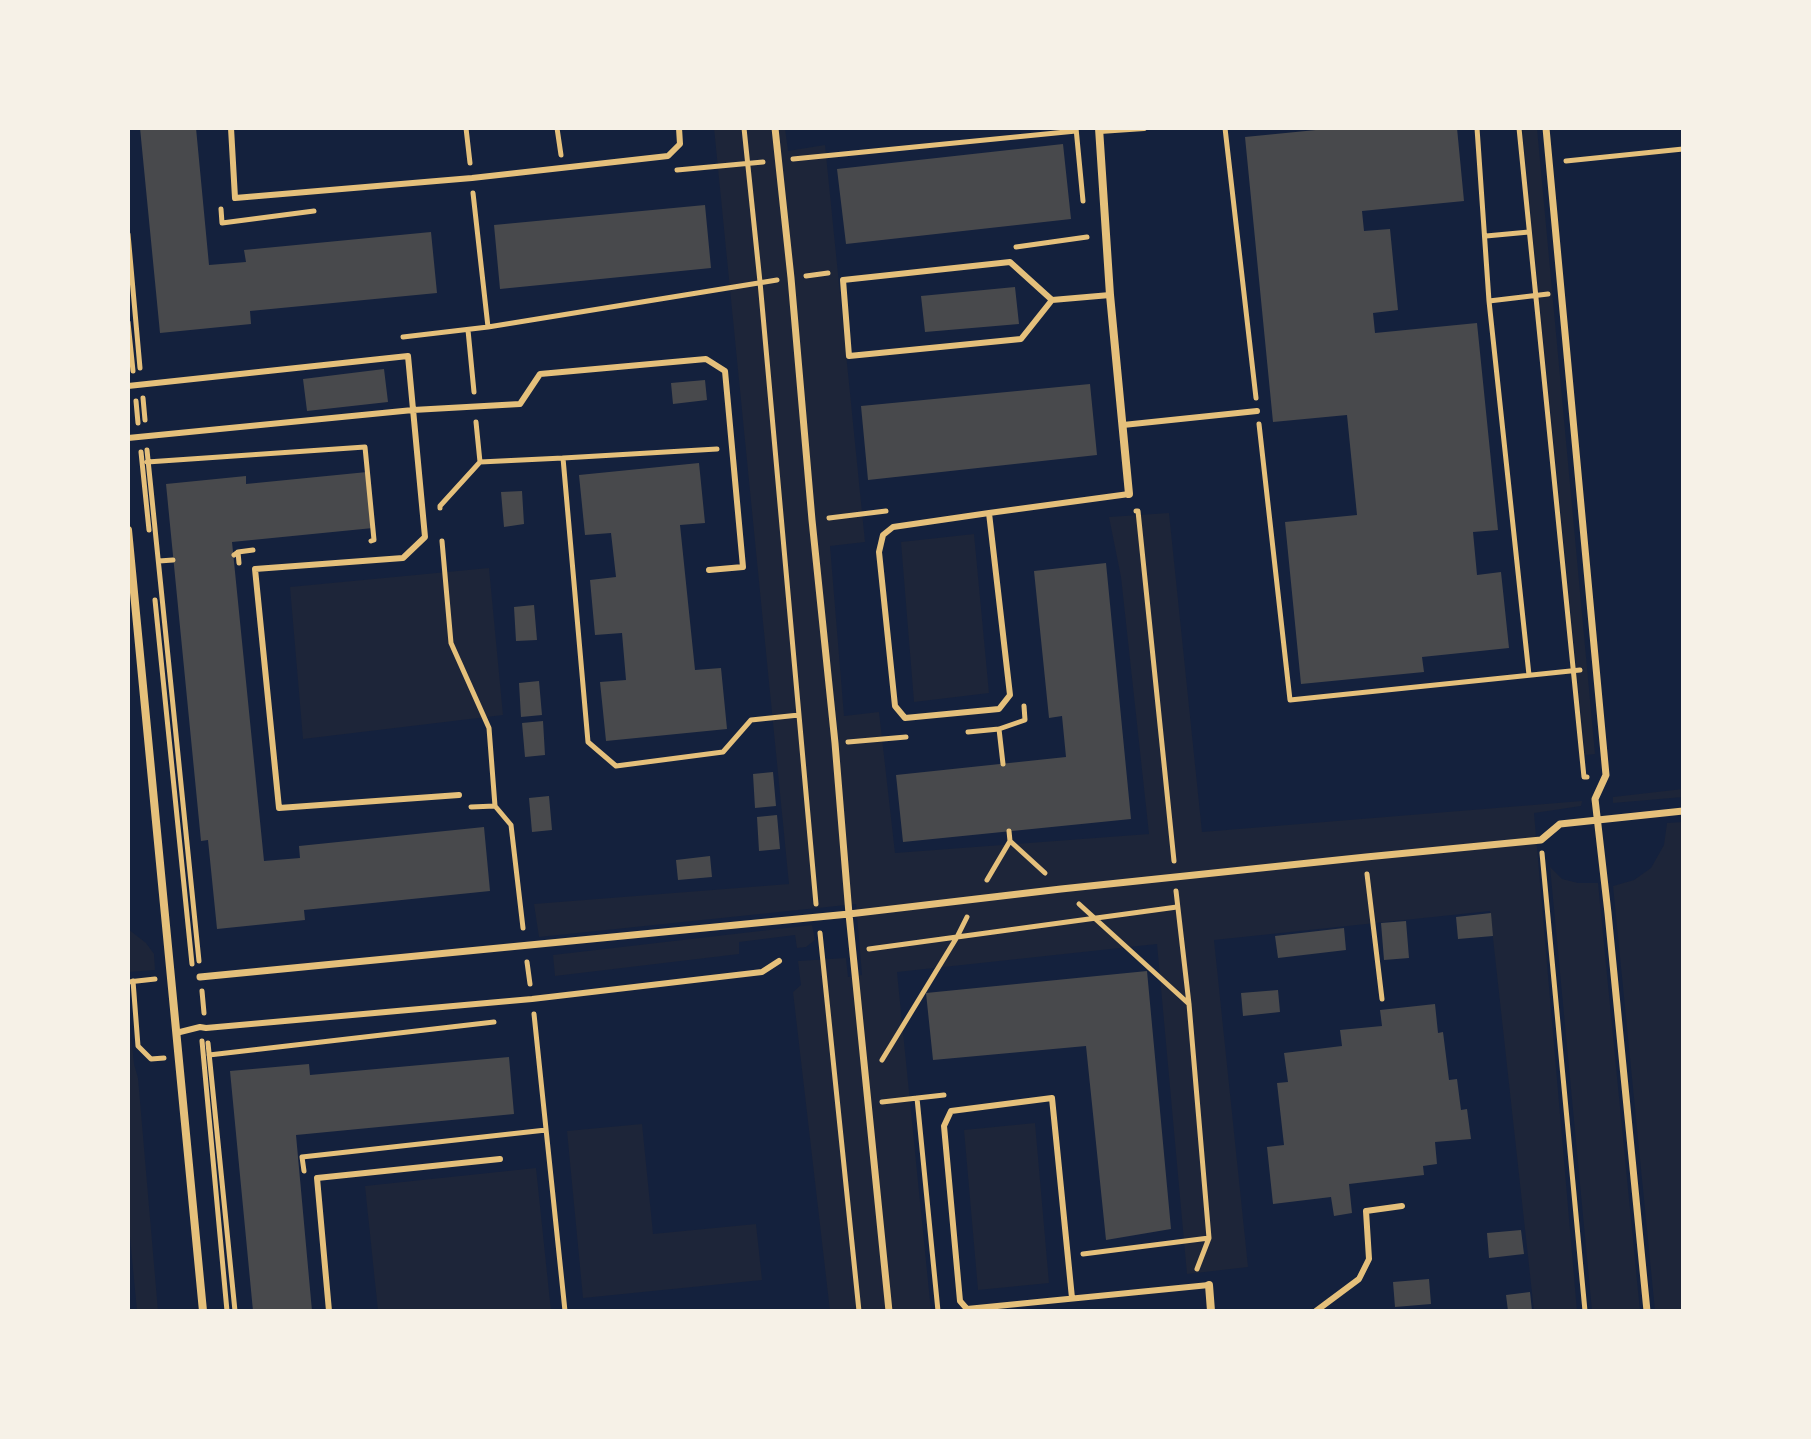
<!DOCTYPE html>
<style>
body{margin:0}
#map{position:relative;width:1811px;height:1439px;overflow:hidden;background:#14213d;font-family:"Source Sans 3",sans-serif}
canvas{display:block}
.frame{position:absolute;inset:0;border:130px solid #f6f1e7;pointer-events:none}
</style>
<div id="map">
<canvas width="1811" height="1439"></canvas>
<div class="frame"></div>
</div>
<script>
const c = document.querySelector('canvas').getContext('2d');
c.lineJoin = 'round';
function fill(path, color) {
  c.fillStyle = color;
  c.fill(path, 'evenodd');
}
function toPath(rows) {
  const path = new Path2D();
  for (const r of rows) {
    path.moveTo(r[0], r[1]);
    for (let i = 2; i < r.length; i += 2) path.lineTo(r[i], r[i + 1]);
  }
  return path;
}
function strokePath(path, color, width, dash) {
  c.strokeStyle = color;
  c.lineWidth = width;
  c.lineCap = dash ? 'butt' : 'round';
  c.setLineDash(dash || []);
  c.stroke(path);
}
fill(toPath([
 [714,128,785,128,788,151,825,145,865,542,830,546,844,716,879,712,895,853,1149,834,1121,577,1109,517,1169,513,1202,832,1582,801,1581,806,1534,813,1577,1311,1534,1311,1490,911,1214,940,1248,1267,1187,1274,1157,944,897,972,931,1311,830,1311,793,992,801,985,798,961,846,958,848,977,862,975,856,904,539,937,534,904,789,884],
 [1522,128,1537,128,1595,754,1585,755],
 [974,534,989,693,914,702,901,542],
 [489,568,503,715,303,739,290,587],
 [1683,789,1683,797,1613,803,1613,797],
 [1683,822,1683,1311,1655,1311,1613,886,1634,880,1651,868,1664,845,1667,823],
 [1550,867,1562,879,1578,883,1598,883,1640,1311,1592,1311],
 [812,925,815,940,806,947,797,948,795,935,739,942,739,954,555,976,553,955],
 [128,929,146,943,154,954,155,970,128,972],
 [128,1005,134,1064,138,1078,158,1311,137,1311,128,1216],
 [1035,1123,1049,1283,978,1290,964,1130],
 [642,1124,653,1234,756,1224,762,1280,583,1298,567,1131],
 [536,1168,551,1311,378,1311,365,1186]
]), '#1d2539');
fill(toPath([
 [140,128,196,128,209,265,246,262,244,250,431,232,437,293,250,311,251,324,160,333],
 [1336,128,1457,128,1464,201,1362,211,1364,231,1390,229,1398,310,1373,313,1375,333,1477,323,1498,530,1473,532,1477,575,1501,572,1509,648,1422,657,1424,672,1301,684,1285,522,1357,515,1347,415,1273,422,1245,137],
 [1063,144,1071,219,846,244,837,169],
 [705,205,711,268,500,289,494,225],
 [1015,287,1019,324,925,332,921,296],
 [384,369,388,402,307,411,303,379],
 [705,380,707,400,673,404,671,383],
 [1090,384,1097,455,868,480,861,406],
 [699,463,705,523,680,525,695,670,721,668,727,729,606,741,600,682,626,680,622,633,595,635,590,580,616,577,611,533,585,535,579,475],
 [367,472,373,528,232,542,264,861,300,858,299,846,484,827,490,891,304,910,305,920,217,929,208,840,201,841,166,484,246,476,246,484],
 [522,491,524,524,504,527,501,492],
 [1106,563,1131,819,903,842,896,775,1066,757,1062,716,1049,718,1034,571],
 [534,605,537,640,516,641,514,607],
 [539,681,542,715,521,717,519,683],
 [543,721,545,755,525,757,522,723],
 [773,772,776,806,755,808,753,774],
 [549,796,552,830,532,832,529,798],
 [777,815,780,849,759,851,757,817],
 [710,856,712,877,678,880,676,860],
 [1491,913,1493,936,1458,939,1456,917],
 [1406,921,1409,958,1384,960,1381,923],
 [1344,928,1346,950,1278,958,1275,936],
 [1147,971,1171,1229,1106,1240,1086,1046,933,1060,926,993],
 [1278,990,1280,1012,1243,1016,1241,993],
 [1435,1004,1438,1033,1443,1032,1449,1080,1457,1079,1461,1110,1467,1109,1471,1139,1435,1142,1437,1164,1423,1166,1424,1175,1349,1184,1352,1213,1334,1216,1331,1197,1273,1204,1267,1147,1284,1145,1277,1083,1288,1082,1284,1053,1342,1046,1340,1030,1382,1026,1380,1010],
 [509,1057,514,1114,296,1135,312,1311,253,1311,230,1071,309,1064,310,1075],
 [1521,1230,1524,1254,1489,1258,1487,1233],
 [1429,1279,1431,1304,1395,1307,1393,1282],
 [1530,1292,1532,1311,1508,1311,1506,1295]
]), '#48494c');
strokePath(toPath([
 [466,128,470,163],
 [557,128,561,155],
 [744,128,760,282,816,904],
 [1076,128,1083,201],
 [1225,128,1256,398],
 [1477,128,1489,301,1529,675],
 [1519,128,1584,777,1587,777],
 [793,159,1076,131],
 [1566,161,1683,149],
 [677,170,763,162],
 [473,193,488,327],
 [221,209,222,223,314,211],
 [128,234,140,368],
 [1486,236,1529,232],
 [1016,247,1087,237],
 [806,276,828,273],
 [1489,301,1548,294],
 [128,322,133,371],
 [468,330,474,392],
 [403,337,488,327,777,280],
 [143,398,145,420],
 [136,401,138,423],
 [1259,424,1290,700,1580,670],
 [717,449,563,458,588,742,616,766,723,752,751,720,799,715],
 [147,450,199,961],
 [141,452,149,530],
 [147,462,365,447,374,540,371,541],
 [480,462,563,458],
 [440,508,440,506,480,462,476,422],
 [1136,511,1138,511,1174,861],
 [829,518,886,511],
 [442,541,451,643,489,728,495,806],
 [238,552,239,563],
 [234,555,238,552,253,550],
 [159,561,173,560],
 [155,600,192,964],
 [999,729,1003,764],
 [968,732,999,729,1025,720,1024,706],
 [848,742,906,737],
 [471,807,495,806,511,825,523,928],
 [1010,841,1045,873],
 [1542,853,1585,1311],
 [1367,874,1382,999],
 [987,880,1010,841,1009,831],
 [1176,891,1189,1004,1209,1238,1197,1269],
 [1079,904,1189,1004],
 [820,933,859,1311],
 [869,949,1177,907],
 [527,962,530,984],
 [133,981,138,1046,151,1059,164,1058],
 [128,982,155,979],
 [202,991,204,1013],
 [534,1014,565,1311],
 [202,1041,227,1311],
 [208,1043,235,1311],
 [209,1055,494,1022],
 [882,1060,957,937,967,917],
 [917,1098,938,1311],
 [882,1102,944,1095],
 [304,1171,302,1157,546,1130],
 [1083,1254,1209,1238]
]), '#e5c07b', 5);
strokePath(toPath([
 [231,128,235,198,472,178,668,156,680,144,679,128],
 [1100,131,1144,128],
 [1052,300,1010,262,843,280,849,356,1021,339,1052,300,1110,295],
 [128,386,408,356,425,537,403,558,255,569,279,808,459,795],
 [1123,425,1257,411],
 [128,438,413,410,520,404,540,374,706,359,725,371,743,567,709,570],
 [989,513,1010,695,999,709,905,718,895,706,879,552,883,535,893,527,989,513,1129,494],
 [176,1033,200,1027,206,1028,532,999,762,972,779,961],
 [1072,1298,1052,1098,951,1111,944,1126,960,1301,967,1309,1209,1285],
 [329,1311,317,1178,500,1159],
 [1316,1311,1359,1279,1369,1259,1366,1211,1402,1206]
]), '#e5c07b', 6);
strokePath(toPath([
 [775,128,791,278,812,520,835,743,849,914,889,1311],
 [1546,128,1606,775,1595,799,1608,913,1647,1311],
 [200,977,849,914,1061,889,1366,857,1541,840,1560,824,1683,811]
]), '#e5c07b', 7);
strokePath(toPath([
 [1099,128,1110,295,1129,494],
 [128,530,203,1311],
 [1209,1285,1211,1311]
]), '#e5c07b', 8);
</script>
